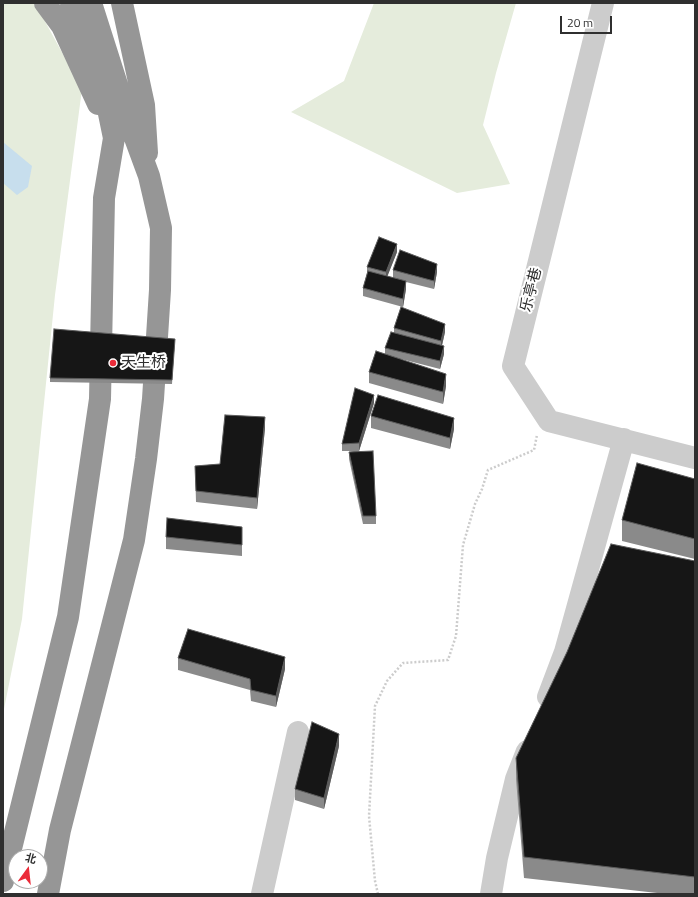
<!DOCTYPE html>
<meta charset="utf-8">
<style>
body{margin:0}
#map{position:relative;width:698px;height:897px;overflow:hidden;background:#fff;font-family:"Titillium Web","Noto Sans SC",sans-serif}
canvas{display:block}
.frame{position:absolute;inset:0;border:4px solid #2f2f2f;pointer-events:none}
.north{position:absolute;left:8px;top:849px;width:40px;height:40px;box-sizing:border-box;background:#fff;border:1px solid #acacac;border-radius:50%;rotate:15deg;font-size:11px;font-weight:700;line-height:16px;text-align:center;color:#2f2f2f}
.north::after{content:'';display:block;margin:auto;width:14px;height:18px;background:#eb2b39;clip-path:polygon(50% 0,100% 100%,50% 72%,0 100%)}
.scale{position:absolute;left:560px;top:16px;width:52px;height:18px;box-sizing:border-box;border:2px solid #2f2f2f;border-top:0;padding-left:5px;font-size:12px;line-height:14px;white-space:nowrap;color:#2f2f2f;-webkit-text-stroke:3px #fff;paint-order:stroke}
</style>
<div id="map">
<canvas width="698" height="897"></canvas>
<div class="frame"></div>
<div class="north">北</div>
<div class="scale">20 m</div>
</div>
<script>
const c = document.querySelector('canvas').getContext('2d');
c.lineJoin = 'round';
function fill(path, color) {
  c.fillStyle = color;
  c.fill(path, 'evenodd');
}
function toPath(rows) {
  const path = new Path2D();
  for (const r of rows) {
    path.moveTo(r[0], r[1]);
    for (let i = 2; i < r.length; i += 2) path.lineTo(r[i], r[i + 1]);
  }
  return path;
}
function strokePath(path, color, width, dash) {
  c.strokeStyle = color;
  c.lineWidth = width;
  c.lineCap = dash ? 'butt' : 'round';
  c.setLineDash(dash || []);
  c.stroke(path);
}
function label(font, color, halo, rows, align = 'center') {
  c.font = font + ' "Titillium Web","Noto Sans SC",sans-serif';
  c.lineWidth = 4;
  c.setLineDash([]);
  c.textBaseline = 'middle';
  c.strokeStyle = halo;
  c.fillStyle = color;
  for (const [text, x, y, turn = 0] of rows) {
    c.save();
    c.translate(x, y);
    c.rotate((+turn || 0) * Math.PI / 180);
    c.textAlign = isNaN(turn) ? turn : align;
    if (halo) c.strokeText(text, 0, 0);
    c.fillText(text, 0, 0);
    c.restore();
  }
}
fill(toPath([
 [3,3,33,3,41,14,82,89,55,295,22,619,3,714],
 [374,3,516,3,496,73,483,125,510,184,457,193,291,112,344,81]
]), '#e5ecdc');
fill(toPath([
 [3,142,32,166,28,187,17,195,3,183]
]), '#c7deed');
strokePath(toPath([
 [378,894,375,881,369,816,375,706,387,681,403,663,448,660,456,636,463,545,475,504,482,489,488,470,534,450,537,435]
]), '#ccc', 2.5, [2, 2]);
strokePath(toPath([
 [603,3,513,366,549,421,695,458],
 [548,697,565,652,624,439],
 [262,894,298,732],
 [491,894,497,858,516,779,527,751]
]), '#ccc', 22);
strokePath(toPath([
 [45,3,62,26,98,104],
 [122,3,144,105,147,153],
 [3,881,68,617,100,399,104,198,114,138,99,65,71,3],
 [48,894,60,830,134,540,146,459,153,399,160,290,161,228,149,176,128,119,91,3]
]), '#969696', 22);
fill(toPath([
 [397,252,387,276,393,278,393,270,437,272,434,289,406,282,406,289,403,307,363,296,363,288,367,273,367,267],
 [394,328,445,332,442,346,444,354,440,369,401,359,446,386,443,404,369,383,369,372,385,354,385,348,394,333],
 [175,339,172,384,50,382,50,378],
 [374,403,359,451,376,516,376,524,363,524,349,459,349,452,354,451,342,451,342,444],
 [371,416,454,429,450,449,371,428],
 [265,428,257,509,196,502,195,466,220,464],
 [695,479,695,559,622,541,622,520],
 [166,537,242,538,242,556,166,549],
 [695,561,695,894,666,894,524,878,516,779,516,758],
 [178,658,285,669,276,707,251,701,250,690,178,670],
 [339,746,324,809,295,800,295,789]
]), '#8a8a8a');
fill(toPath([
 [397,244,397,252,386,280,386,272],
 [437,264,437,272,434,289,434,281],
 [406,281,406,289,403,307,403,299],
 [445,324,445,332,441,349,441,341],
 [444,346,444,354,440,369,440,361],
 [446,374,446,386,443,404,443,392],
 [374,395,374,403,359,451,359,443],
 [265,417,265,428,257,509,257,498],
 [454,418,454,429,450,449,450,438],
 [285,657,285,669,276,707,276,696],
 [339,734,339,746,324,809,324,798]
]), '#5c5c5c');
const building = toPath([
 [379,237,397,244,386,272,367,267,379,237],
 [400,250,437,264,434,281,393,270,400,250],
 [368,271,406,281,403,299,363,288,368,271],
 [401,307,445,324,441,341,394,328,401,307],
 [54,329,175,339,172,380,50,378,54,329],
 [391,332,444,346,440,361,385,348,391,332],
 [376,351,446,374,443,392,369,372,376,351],
 [355,388,374,395,359,443,342,444,355,388],
 [378,395,454,418,450,438,371,416,378,395],
 [225,415,265,417,257,498,196,491,195,466,220,464,225,415],
 [373,451,376,516,363,516,349,452,373,451],
 [637,463,695,479,695,539,622,520,637,463],
 [167,518,242,527,242,545,166,537,167,518],
 [611,544,695,561,695,877,524,857,516,758,567,652,611,544],
 [188,629,285,657,276,696,251,690,250,679,178,658,188,629],
 [312,722,339,734,324,798,295,789,312,722]
]);
fill(building, '#161616');
strokePath(building, '#5c5c5c', 1);
for (const [x, y, r, color] of [
 [113,363,4,"#eb2b39"]
]) {
  const dot = new Path2D();
  dot.arc(x, y, r, 0, 2 * Math.PI);
  c.fillStyle = color;
  c.fill(dot);
  strokePath(dot, '#fff', 1.5);
}
label('15px', '#2f2f2f', '#fff', [
 ["乐亭巷",532,290,-76]
]);
label('15px', '#2f2f2f', '#fff', [
 ["天生桥",121,363]
], 'left');
</script>
